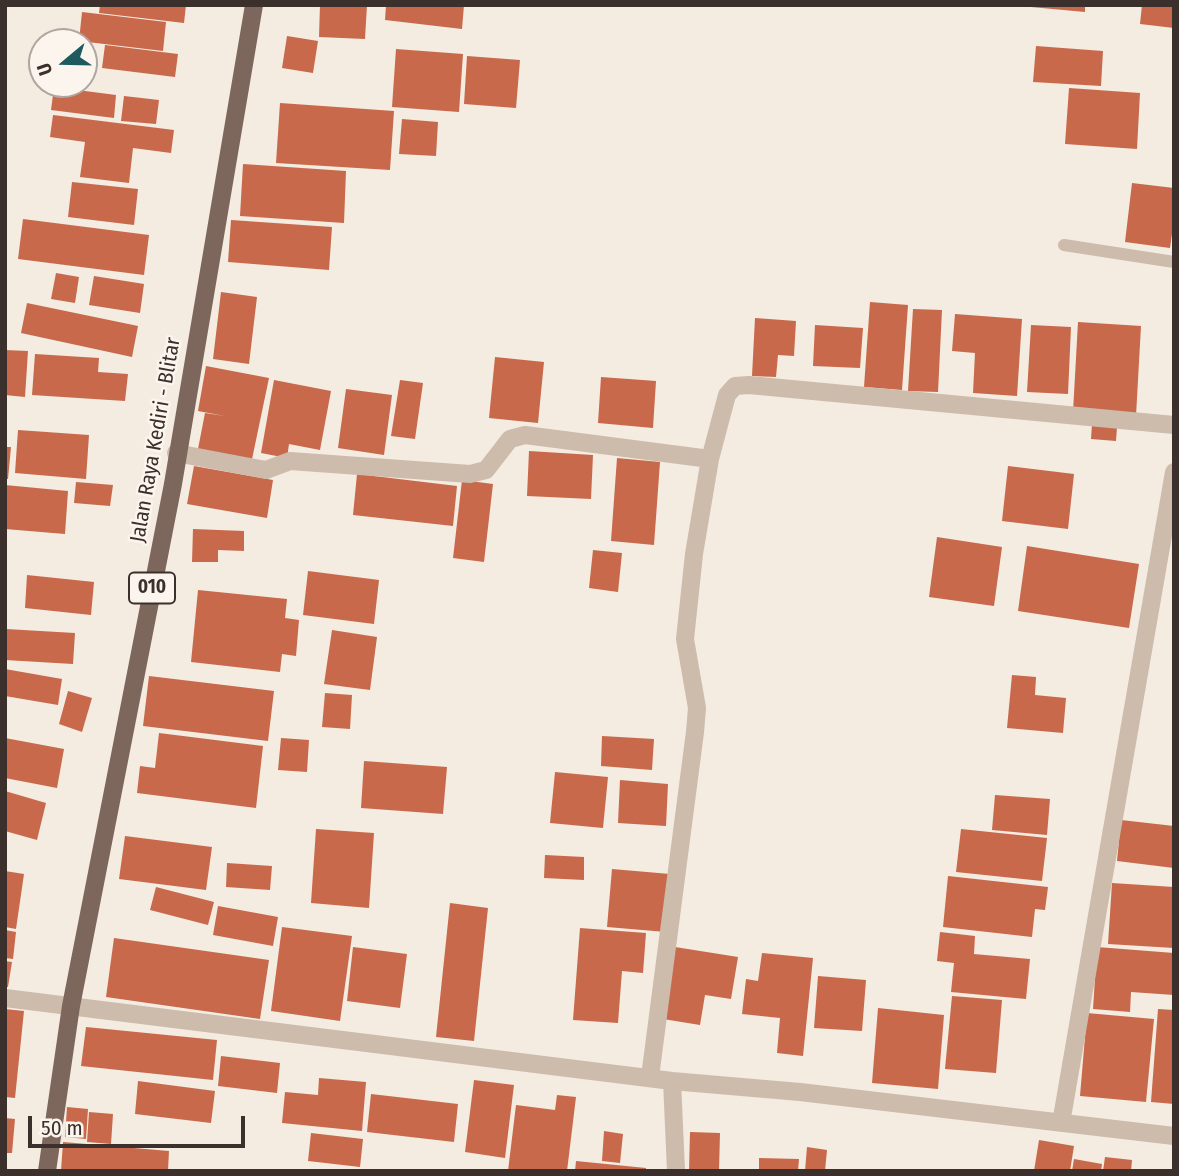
<!DOCTYPE html>
<style>
body{margin:0}
#map{position:relative;width:1179px;height:1176px;overflow:hidden;background:#f4ebe1;font-family:"Fira Sans Condensed",sans-serif}
canvas{display:block}
.frame{position:absolute;inset:0;border:7px solid #3b302b;pointer-events:none}
.north{position:absolute;left:28px;top:28px;width:70px;height:70px;box-sizing:border-box;background:#fbf5ee;border:2px solid #aea6a0;border-radius:50%;rotate:251deg;font-size:19px;font-weight:700;line-height:28px;text-align:center;color:#3b302b}
.north::after{content:'';display:block;margin:auto;width:24px;height:32px;background:#1f5a5e;clip-path:polygon(50% 0,100% 100%,50% 72%,0 100%)}
.scale{position:absolute;left:28px;top:1116px;width:217px;height:32px;box-sizing:border-box;border:4px solid #3b302b;border-top:0;padding-left:9px;font-size:21px;line-height:24px;white-space:nowrap;color:#3b302b;-webkit-text-stroke:5px #fbf5ee;paint-order:stroke}
</style>
<div id="map">
<canvas width="1179" height="1176"></canvas>
<div class="frame"></div>
<div class="north">U</div>
<div class="scale">50 m</div>
</div>
<script>
const c = document.querySelector('canvas').getContext('2d');
c.lineJoin = 'round';
function fill(path, color) {
  c.fillStyle = color;
  c.fill(path, 'evenodd');
}
function toPath(rows) {
  const path = new Path2D();
  for (const r of rows) {
    path.moveTo(r[0], r[1]);
    for (let i = 2; i < r.length; i += 2) path.lineTo(r[i], r[i + 1]);
  }
  return path;
}
function strokePath(path, color, width, dash) {
  c.strokeStyle = color;
  c.lineWidth = width;
  c.lineCap = dash ? 'butt' : 'round';
  c.setLineDash(dash || []);
  c.stroke(path);
}
function label(font, color, halo, rows, align = 'center') {
  c.font = font + ' "Fira Sans Condensed",sans-serif';
  c.lineWidth = 5;
  c.setLineDash([]);
  c.textBaseline = 'middle';
  c.strokeStyle = halo;
  c.fillStyle = color;
  for (const [text, x, y, turn = 0] of rows) {
    c.save();
    c.translate(x, y);
    c.rotate((+turn || 0) * Math.PI / 180);
    c.textAlign = isNaN(turn) ? turn : align;
    if (halo) c.strokeText(text, 0, 0);
    c.fillText(text, 0, 0);
    c.restore();
  }
}
fill(toPath([
 [100,5,186,5,184,23,99,13],
 [320,5,367,5,365,39,319,37],
 [386,5,464,5,462,29,385,20],
 [1031,5,1085,5,1085,12,1031,7],
 [1142,5,1174,5,1174,28,1140,24],
 [82,12,166,22,163,51,79,41],
 [287,36,318,41,313,73,282,68],
 [84,44,93,45,91,66,84,66],
 [105,45,178,54,175,77,102,68],
 [1036,46,1103,51,1101,86,1033,82],
 [396,49,463,54,459,112,392,107],
 [467,56,520,60,516,108,464,104],
 [54,87,116,95,114,118,51,110],
 [1069,88,1140,93,1137,149,1065,144],
 [124,96,159,100,156,124,121,121],
 [280,103,394,111,390,170,276,163],
 [53,115,174,130,171,153,133,148,129,183,80,177,85,142,50,137],
 [402,119,438,122,436,156,399,154],
 [243,164,346,171,344,223,240,216],
 [72,182,138,189,134,225,68,217],
 [1132,183,1174,188,1174,220,1170,248,1125,242],
 [23,219,149,235,144,275,18,259],
 [231,220,332,227,329,270,228,262],
 [56,273,79,277,75,303,51,299],
 [94,276,144,284,140,313,89,305],
 [221,292,257,297,249,364,213,359],
 [870,302,908,305,902,390,864,387],
 [27,303,138,326,132,357,21,333],
 [913,309,942,310,938,392,908,391],
 [955,314,1022,319,1017,396,973,393,975,353,952,351],
 [755,318,796,321,794,356,778,355,776,377,752,376],
 [1078,322,1141,326,1136,416,1073,412],
 [815,325,863,328,860,368,813,366],
 [1031,325,1071,327,1068,394,1027,392],
 [5,350,28,351,25,397,5,395],
 [35,354,99,358,98,372,128,374,125,401,32,395],
 [495,357,544,362,538,423,489,418],
 [206,366,269,378,251,464,197,454,205,413,225,416,198,411],
 [601,377,656,381,653,428,598,423],
 [274,380,331,391,320,450,289,444,287,458,261,453],
 [400,380,423,383,415,439,391,436],
 [346,389,392,395,384,455,338,448],
 [1092,424,1117,427,1116,441,1091,439],
 [18,430,89,435,86,479,15,473],
 [5,447,11,447,8,479,5,479],
 [529,451,593,455,591,499,527,496],
 [617,458,660,462,654,545,611,541],
 [194,466,273,480,267,518,187,504],
 [1008,466,1074,474,1068,529,1002,521],
 [357,474,457,486,453,526,353,515],
 [462,480,493,484,484,562,453,558],
 [76,482,113,485,110,506,74,503],
 [5,485,68,491,65,534,5,529],
 [193,529,244,531,244,551,218,550,218,562,192,562],
 [937,537,1002,547,994,606,929,597],
 [1027,546,1139,564,1129,628,1018,611],
 [593,550,622,553,618,592,589,588],
 [308,571,379,580,374,624,303,615],
 [27,575,94,582,91,615,25,608],
 [198,590,287,599,285,618,299,620,296,656,282,654,280,672,191,662],
 [6,629,75,633,73,664,5,660],
 [332,630,377,637,370,690,324,684],
 [5,669,62,679,58,705,5,696],
 [1012,675,1036,677,1035,695,1066,698,1063,733,1007,728],
 [149,676,274,691,268,741,143,726],
 [68,691,92,698,82,732,59,724],
 [325,693,352,695,350,729,322,727],
 [159,733,263,746,256,808,137,793,140,766,155,768],
 [602,736,654,739,652,770,601,766],
 [5,738,64,749,57,788,5,778],
 [281,738,309,740,307,772,278,770],
 [364,761,447,767,443,814,361,808],
 [555,772,608,777,603,828,550,823],
 [620,780,668,784,666,826,618,823],
 [5,791,46,803,37,840,5,831],
 [995,795,1050,799,1047,835,992,830],
 [1121,820,1174,826,1174,868,1117,861],
 [316,829,374,833,369,908,311,903],
 [961,829,1047,838,1042,881,956,872],
 [125,836,212,847,206,890,119,879],
 [545,855,584,857,584,880,544,878],
 [227,863,272,866,270,890,226,887],
 [612,869,670,874,666,932,607,927],
 [5,871,24,874,16,929,5,927],
 [948,876,1048,887,1045,910,1035,909,1032,937,943,927],
 [1112,883,1174,887,1174,948,1108,944],
 [156,887,214,902,208,925,150,910],
 [450,903,488,908,474,1041,436,1037],
 [218,906,278,917,273,946,213,935],
 [282,927,352,936,340,1021,271,1011],
 [580,928,646,933,643,973,622,971,618,1023,573,1020],
 [5,930,16,932,13,959,5,958],
 [940,932,975,936,974,954,1030,959,1026,999,951,992,954,963,937,961],
 [114,938,269,960,260,1019,106,997],
 [353,947,407,954,400,1008,347,1001],
 [675,947,738,957,731,999,705,995,700,1025,663,1019],
 [1097,947,1174,953,1174,995,1131,992,1130,1012,1093,1009],
 [762,953,813,958,803,1056,777,1053,780,1018,742,1014,746,979,758,981],
 [5,961,12,962,8,987,5,987],
 [818,976,866,980,862,1031,814,1028],
 [952,996,1002,1000,996,1073,945,1069],
 [878,1008,944,1015,938,1089,872,1083],
 [5,1009,24,1011,15,1098,5,1097],
 [1158,1009,1174,1010,1174,1104,1151,1102],
 [1087,1013,1154,1019,1146,1102,1080,1096],
 [86,1027,217,1040,213,1080,81,1066],
 [221,1056,280,1063,277,1093,218,1086],
 [319,1078,366,1082,362,1131,282,1123,285,1092,318,1095],
 [474,1080,514,1085,505,1158,465,1152],
 [138,1081,215,1091,211,1123,135,1114],
 [371,1094,458,1104,454,1142,367,1132],
 [557,1095,576,1097,567,1171,508,1171,516,1105,555,1110],
 [67,1107,88,1109,86,1139,65,1137],
 [89,1112,113,1114,111,1144,87,1142],
 [5,1118,15,1119,12,1153,5,1153],
 [604,1131,623,1134,620,1163,602,1161],
 [690,1132,720,1133,719,1171,689,1171],
 [311,1133,363,1139,360,1167,308,1161],
 [1039,1140,1074,1146,1070,1171,1034,1171],
 [63,1142,169,1151,168,1171,61,1171],
 [807,1147,827,1150,825,1171,805,1171],
 [1105,1157,1132,1160,1131,1171,1103,1171],
 [759,1158,799,1159,798,1171,759,1171],
 [1074,1159,1102,1164,1101,1171,1072,1171],
 [576,1161,646,1168,646,1171,575,1171]
]), '#c8694b');
strokePath(toPath([
 [1064,245,1174,262]
]), '#cdbbac', 12);
strokePath(toPath([
 [176,453,266,470,290,461,470,474,486,470,510,439,525,435,710,459],
 [5,998,672,1081,800,1092,1174,1136],
 [650,1077,695,732,697,708,685,639,694,554,710,459,727,395,735,386,749,385,1174,425],
 [672,1081,676,1171],
 [1061,1123,1174,472]
]), '#cdbbac', 18);
strokePath(toPath([
 [47,1171,71,1006,173,484,254,5]
]), '#7d675c', 18);
for (const [x, y, w] of [
 [152,588,46]
]) {
  const box = new Path2D();
  box.roundRect(x - w / 2, y - 15.5, w, 31, 5);
  c.fillStyle = '#fbf5ee';
  c.fill(box);
  strokePath(box, '#3b302b', 2);
}
label('bold 19px', '#3b302b', null, [
 ["010",152,588]
]);
label('21px', '#3b302b', '#fbf5ee', [
 ["Jalan Raya Kediri - Blitar",156,440,-80]
]);
</script>
